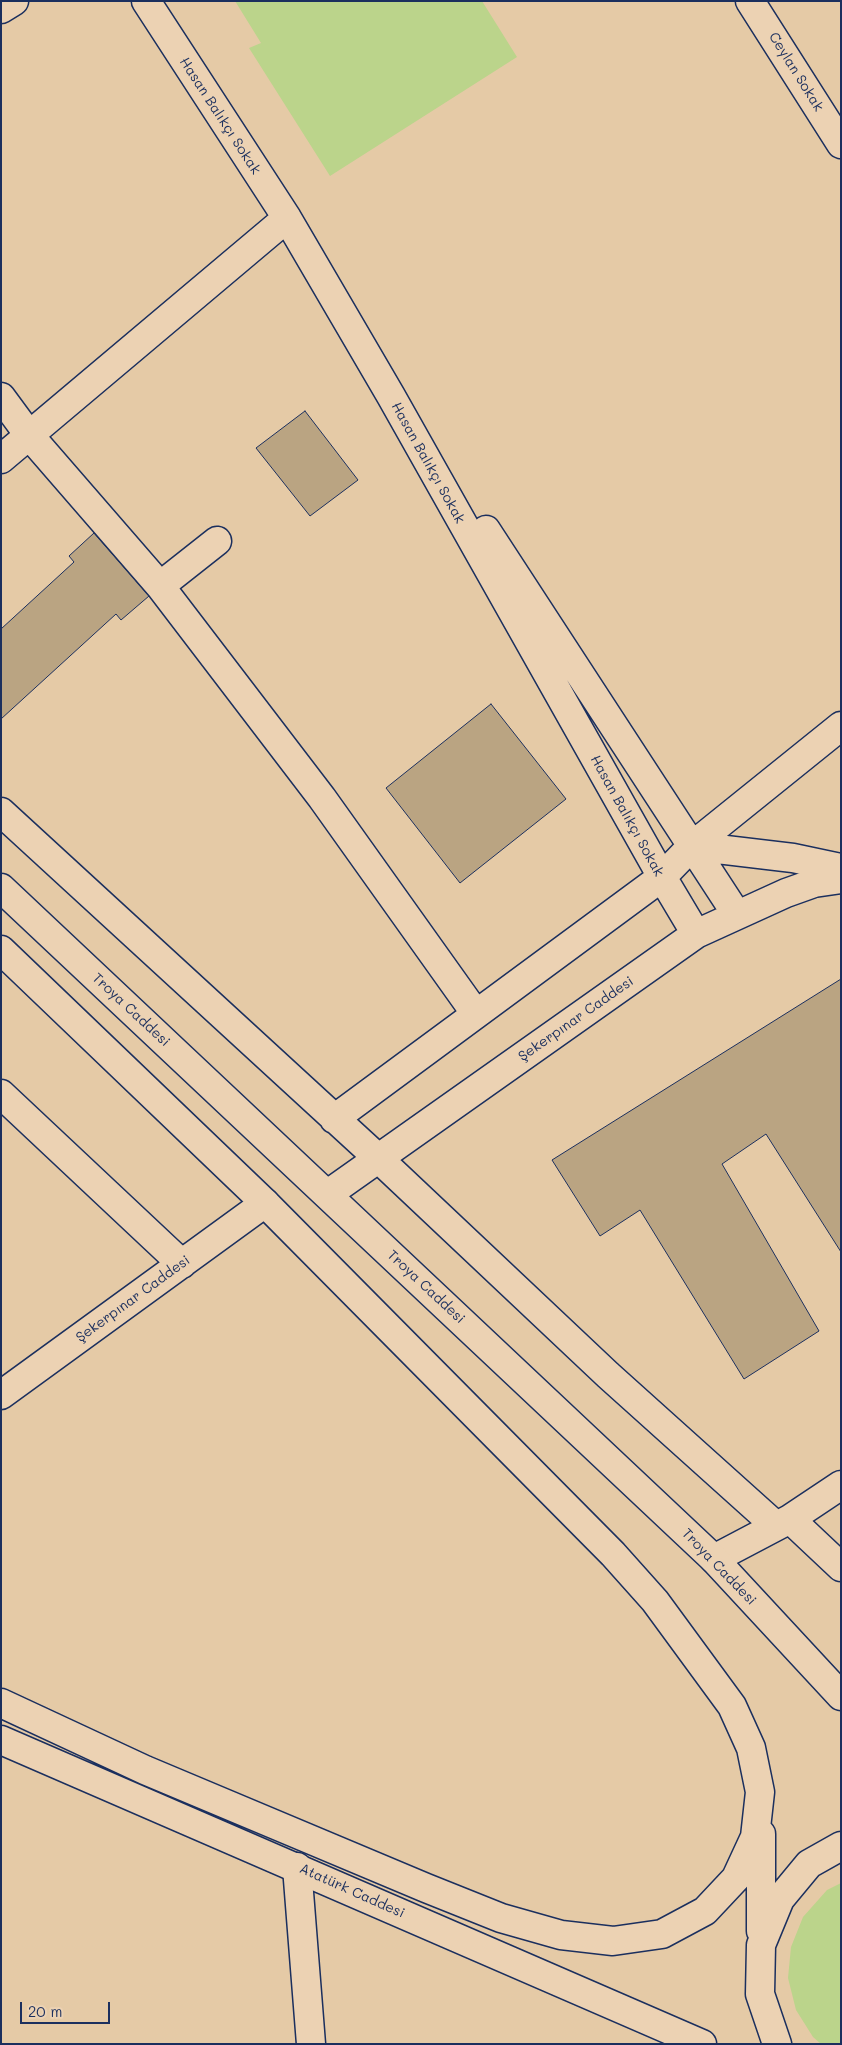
<!DOCTYPE html>
<meta charset="utf-8">
<style>
body{margin:0}
#map{position:relative;width:842px;height:2045px;overflow:hidden;background:#e5caa6;font-family:Mali,sans-serif}
canvas{display:block}
.frame{position:absolute;inset:0;border:2px solid #1b2f5e;pointer-events:none}
.scale{position:absolute;left:20px;top:2002px;width:90px;height:22px;box-sizing:border-box;border:2px solid #1b2f5e;border-top:0;padding-left:6px;font-size:15px;line-height:18px;white-space:nowrap;color:#1b2f5e;-webkit-text-stroke:4px #ecd2b3;paint-order:stroke}
</style>
<div id="map">
<canvas width="842" height="2045"></canvas>
<div class="frame"></div>
<div class="scale">20 m</div>
</div>
<script>
const c = document.querySelector('canvas').getContext('2d');
c.lineJoin = 'round';
function fill(path, color) {
  c.fillStyle = color;
  c.fill(path, 'evenodd');
}
function toPath(rows) {
  const path = new Path2D();
  for (const r of rows) {
    path.moveTo(r[0], r[1]);
    for (let i = 2; i < r.length; i += 2) path.lineTo(r[i], r[i + 1]);
  }
  return path;
}
function strokePath(path, color, width, dash) {
  c.strokeStyle = color;
  c.lineWidth = width;
  c.lineCap = dash ? 'butt' : 'round';
  c.setLineDash(dash || []);
  c.stroke(path);
}
function label(font, color, halo, rows, align = 'center') {
  c.font = font + ' Mali,sans-serif';
  c.lineWidth = 5;
  c.setLineDash([]);
  c.textBaseline = 'middle';
  c.strokeStyle = halo;
  c.fillStyle = color;
  for (const [text, x, y, turn = 0] of rows) {
    c.save();
    c.translate(x, y);
    c.rotate((+turn || 0) * Math.PI / 180);
    c.textAlign = isNaN(turn) ? turn : align;
    if (halo) c.strokeText(text, 0, 0);
    c.fillText(text, 0, 0);
    c.restore();
  }
}
fill(toPath([
 [235,1,482,1,517,57,330,176,249,48,261,43],
 [841,1883,841,2044,821,2044,813,2037,796,2010,788,1978,791,1947,803,1917,827,1890]
]), '#bbd48b');
const building = toPath([
 [305,411,358,480,310,516,256,448,305,411],
 [94,533,149,596,121,620,116,614,1,719,1,629,74,562,69,556,94,533],
 [491,704,566,799,460,883,386,788,491,704],
 [841,979,841,1252,766,1134,722,1164,819,1331,744,1379,640,1210,600,1236,552,1160,841,979]
]);
fill(building, '#baa482');
strokePath(building, '#1b2f5e', 1);
const minor = toPath([
 [146,1,287,218,391,396,662,877,696,934],
 [750,1,841,144],
 [1,397,29,435,160,586,322,798,476,1014],
 [1,459,287,218],
 [486,530,737,915],
 [160,586,217,541],
 [1,812,379,1159,608,1375,776,1526],
 [692,846,793,858,841,868],
 [1,1094,182,1264],
 [334,1119,662,877,692,846,841,726],
 [328,1194,696,934,786,893,814,883,841,879],
 [1,1395,265,1203],
 [790,1519,841,1567],
 [714,1559,790,1519,841,1485],
 [297,1867,311,2044]
]);
const major = toPath([
 [1,9,14,1],
 [1,888,714,1559,841,1696],
 [1,950,265,1203,613,1554,655,1601,732,1706,751,1748,760,1792,755,1837,736,1878,705,1911,662,1934,613,1941,561,1935,501,1918,426,1888,145,1770,1,1703],
 [1,1740,702,2044],
 [761,1834,761,1931],
 [777,2044,760,1994,761,1945,780,1899,809,1864,841,1846]
]);
strokePath(minor, '#1b2f5e', 31);
strokePath(major, '#1b2f5e', 31);
strokePath(minor, '#ecd2b3', 28);
strokePath(major, '#ecd2b3', 28);
label('14px', '#1b2f5e', '#ecd2b3', [
 ["Ceylan Sokak",796,72,58],
 ["Hasan Balıkçı Sokak",220,116,57],
 ["Hasan Balıkçı Sokak",428,463,61],
 ["Hasan Balıkçı Sokak",627,816,61],
 ["Troya Caddesi",131,1010,43],
 ["Şekerpınar Caddesi",576,1019,-35],
 ["Troya Caddesi",426,1287,43],
 ["Şekerpınar Caddesi",133,1299,-36],
 ["Troya Caddesi",719,1567,46],
 ["Atatürk Caddesi",352,1891,24]
]);
</script>
